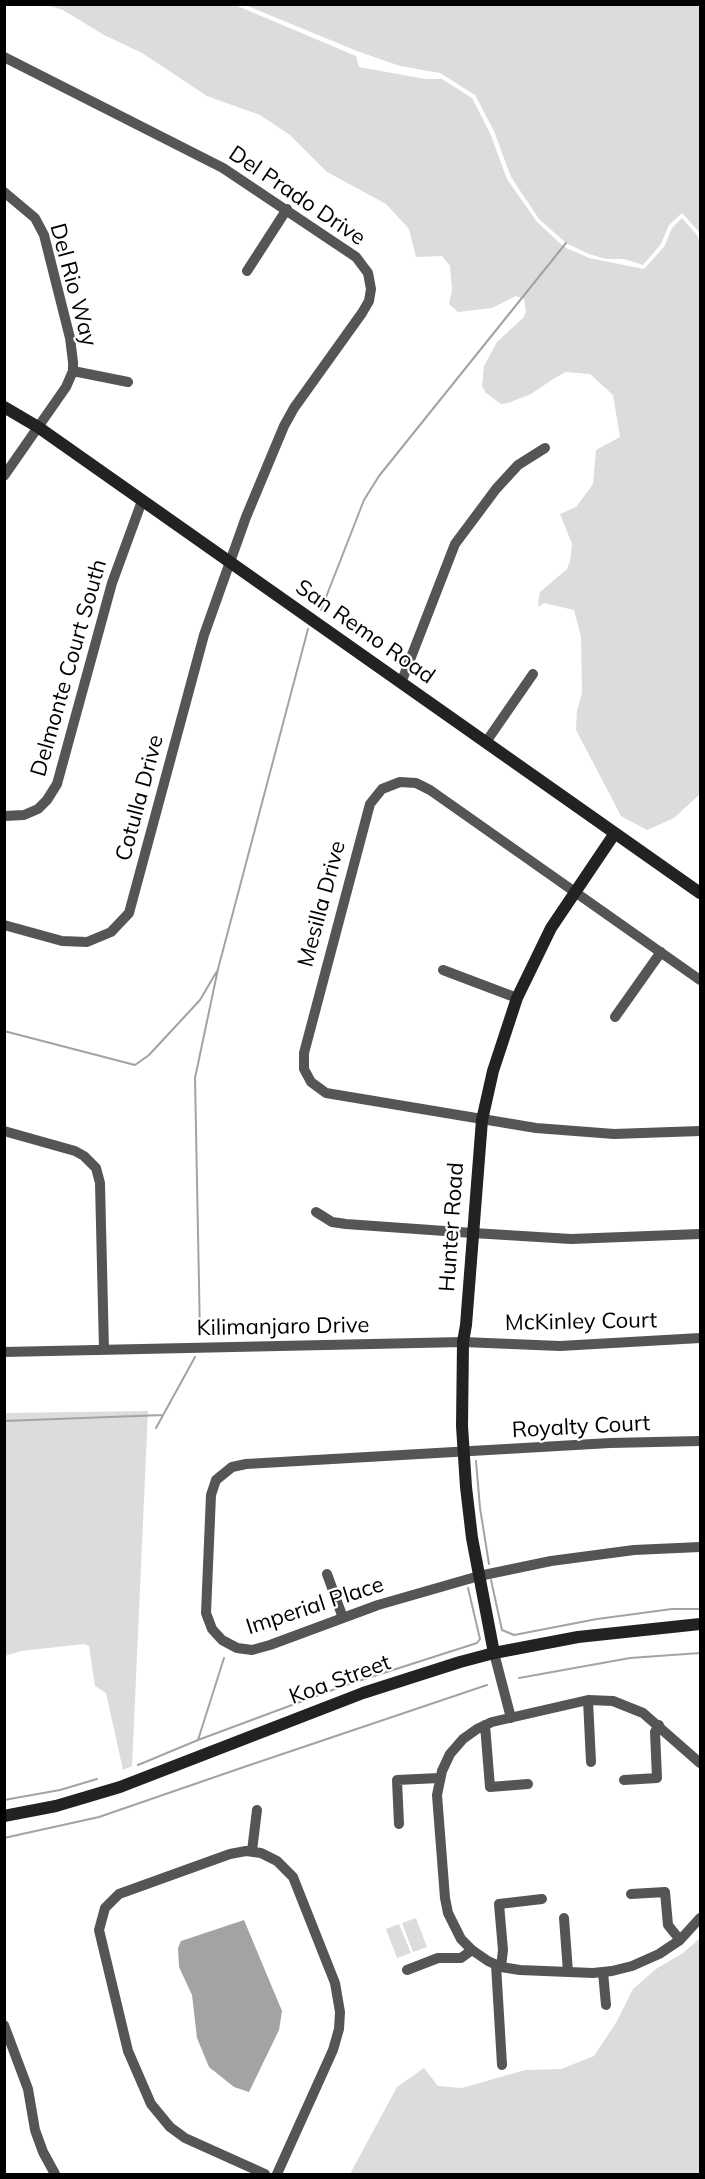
<!DOCTYPE html>
<style>
body{margin:0}
#map{position:relative;width:705px;height:2179px;overflow:hidden;background:#fff;font-family:Mulish,sans-serif}
canvas{display:block}
.frame{position:absolute;inset:0;border:6px solid #000;pointer-events:none}
</style>
<div id="map">
<canvas width="705" height="2179"></canvas>
<div class="frame"></div>
</div>
<script>
const c = document.querySelector('canvas').getContext('2d');
c.lineJoin = 'round';
function fill(path, color) {
  c.fillStyle = color;
  c.fill(path, 'evenodd');
}
function toPath(rows) {
  const path = new Path2D();
  for (const r of rows) {
    path.moveTo(r[0], r[1]);
    for (let i = 2; i < r.length; i += 2) path.lineTo(r[i], r[i + 1]);
  }
  return path;
}
function strokePath(path, color, width, dash) {
  c.strokeStyle = color;
  c.lineWidth = width;
  c.lineCap = dash ? 'butt' : 'round';
  c.setLineDash(dash || []);
  c.stroke(path);
}
function label(font, color, halo, rows, align = 'center') {
  c.font = font + ' Mulish,sans-serif';
  c.lineWidth = 4.5;
  c.setLineDash([]);
  c.textBaseline = 'middle';
  c.strokeStyle = halo;
  c.fillStyle = color;
  for (const [text, x, y, turn = 0] of rows) {
    c.save();
    c.translate(x, y);
    c.rotate((+turn || 0) * Math.PI / 180);
    c.textAlign = isNaN(turn) ? turn : align;
    if (halo) c.strokeText(text, 0, 0);
    c.fillText(text, 0, 0);
    c.restore();
  }
}
fill(toPath([
 [47,5,235,5,356,56,359,67,425,79,442,79,472,98,490,133,507,179,537,222,564,247,589,258,644,269,664,247,672,228,682,218,696,234,700,241,700,794,674,818,647,830,621,816,576,730,577,710,582,693,581,637,574,610,544,603,539,607,538,602,540,592,567,569,570,561,572,544,560,514,576,507,593,484,596,450,620,437,613,395,590,374,566,372,553,379,531,394,508,403,501,404,486,393,482,386,484,366,497,342,524,317,526,311,524,299,516,296,492,308,458,312,449,304,452,290,450,266,442,256,416,257,409,229,386,204,327,172,290,135,260,115,207,96,142,53,104,35,63,10],
 [245,5,700,5,700,233,682,213,669,225,661,244,643,265,624,259,606,259,589,254,566,243,539,219,511,177,494,131,475,95,440,73,400,66,357,51],
 [148,1411,132,1766,123,1770,106,1693,95,1686,89,1646,84,1644,21,1651,5,1656,5,1413],
 [416,1918,427,1947,413,1952,402,1923],
 [399,1924,411,1953,397,1958,386,1929],
 [700,1938,700,2174,350,2174,397,2087,424,2068,438,2086,462,2088,525,2070,561,2069,594,2056,617,2021,633,1989,656,1969,683,1953]
]), '#dcdcdc');
fill(toPath([
 [244,1920,282,2011,279,2030,249,2092,234,2087,209,2067,197,2038,192,1995,179,1967,178,1948,181,1941]
]), '#a3a3a3');
strokePath(toPath([
 [321,610,364,500,379,476,566,243],
 [4,1031,135,1065,149,1055,200,1000,217,971],
 [200,1336,195,1078,218,969,308,629],
 [4,1421,163,1415],
 [156,1428,195,1357],
 [476,1461,480,1508,489,1564],
 [491,1580,502,1630,514,1635,597,1619,672,1609,700,1609],
 [519,1678,630,1658,700,1653],
 [198,1740,224,1658],
 [138,1765,198,1740,343,1686,477,1643,480,1639,468,1588],
 [4,1800,60,1790,97,1779],
 [4,1838,99,1817,244,1767,487,1685]
]), '#a3a3a3', 2);
strokePath(toPath([
 [4,57,223,168,356,257,368,273,371,289,369,301,362,313,294,408,284,426,246,517,204,635,129,913,111,932,87,942,62,941,4,925],
 [4,192,35,218,44,235,70,338,73,362,73,371,66,387,4,476],
 [247,271,287,209],
 [73,371,128,382],
 [401,683,455,544,496,489,518,465,545,448],
 [486,742,533,674],
 [4,816,24,815,38,809,47,800,57,784,112,583,142,501],
 [443,970,517,998],
 [700,980,430,790,416,783,400,782,382,789,370,804,304,1053,304,1069,311,1082,326,1093,536,1128,614,1134,700,1131],
 [615,1017,661,952],
 [4,1131,75,1151,84,1156,96,1168,100,1183,104,1350],
 [316,1212,332,1222,346,1224,473,1233,571,1239,700,1234],
 [4,1352,463,1342,560,1346,700,1338],
 [700,1441,610,1443,246,1464,232,1467,216,1480,211,1495,206,1613,212,1629,222,1640,237,1648,252,1650,270,1645,378,1605,479,1576,551,1561,634,1550,700,1547],
 [327,1574,343,1618],
 [494,1653,511,1718],
 [588,1700,591,1762],
 [485,1725,490,1787,528,1784],
 [700,1763,643,1713,613,1701,588,1700,492,1722,477,1729,463,1739,450,1754,442,1771,437,1795,445,1898,448,1913,461,1939,472,1950,488,1961,501,1967,520,1970,593,1973,612,1971,632,1966,659,1954,680,1940,700,1918],
 [624,1780,657,1778,655,1732,659,1725],
 [399,1824,397,1780,439,1778],
 [252,1851,257,1810],
 [631,1894,665,1892,668,1925,680,1940],
 [564,1918,568,1972],
 [496,1965,502,2065],
 [501,1967,503,1950,499,1904,542,1899],
 [407,1970,438,1958,461,1958,472,1950],
 [603,1972,606,2005],
 [4,2025,28,2089,35,2130,43,2152,55,2174],
 [265,2174,185,2138,170,2127,151,2104,128,2051,99,1930,105,1908,119,1894,230,1854,246,1851,261,1853,277,1861,293,1877,335,1983,340,2012,339,2029,333,2050,277,2174]
]), '#555', 10);
strokePath(toPath([
 [4,407,38,427,700,893],
 [494,1653,472,1538,466,1487,462,1426,463,1342,466,1325,482,1120,493,1071,517,998,551,928,615,833],
 [4,1816,56,1806,120,1787,363,1693,460,1662,494,1653,578,1637,700,1624]
]), '#222', 12);
label('22px', '#000', '#fff', [
 ["Del Prado Drive",297,196,34],
 ["Del Rio Way",73,285,75],
 ["San Remo Road",365,632,35],
 ["Delmonte Court South",69,668,-74],
 ["Cotulla Drive",140,798,-75],
 ["Mesilla Drive",322,904,-75],
 ["Hunter Road",452,1227,-86],
 ["McKinley Court",581,1322,-1],
 ["Kilimanjaro Drive",283,1327,-1],
 ["Royalty Court",581,1427,-3],
 ["Imperial Place",315,1606,-18],
 ["Koa Street",340,1680,-20]
]);
</script>
